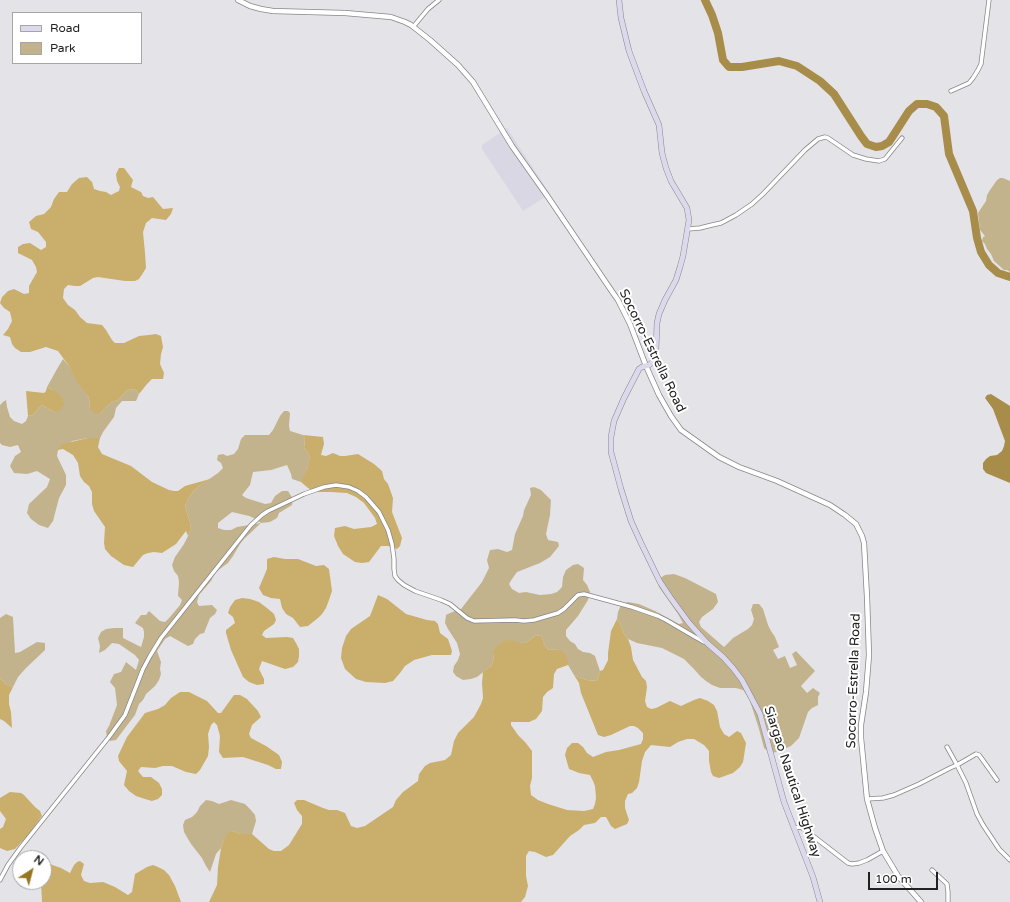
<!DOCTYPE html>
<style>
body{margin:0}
#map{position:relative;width:1010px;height:902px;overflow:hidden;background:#e4e3e7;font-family:"Varela Round",sans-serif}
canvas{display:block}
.legend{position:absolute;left:12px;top:12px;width:130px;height:52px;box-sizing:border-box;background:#fff;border:1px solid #a6a6a7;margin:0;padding:5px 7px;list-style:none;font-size:12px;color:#212122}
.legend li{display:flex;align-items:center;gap:8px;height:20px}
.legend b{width:20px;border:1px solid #a6a6a7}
.north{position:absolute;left:12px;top:850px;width:40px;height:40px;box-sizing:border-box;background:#fff;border:1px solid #a6a6a7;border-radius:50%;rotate:36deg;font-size:11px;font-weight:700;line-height:16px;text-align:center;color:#212122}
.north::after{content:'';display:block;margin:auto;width:14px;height:18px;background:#96761f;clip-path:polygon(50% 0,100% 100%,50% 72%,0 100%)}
.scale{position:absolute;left:868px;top:872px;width:70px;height:18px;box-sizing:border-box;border:2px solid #212122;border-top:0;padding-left:5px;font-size:12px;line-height:14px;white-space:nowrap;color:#212122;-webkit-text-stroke:3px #fff;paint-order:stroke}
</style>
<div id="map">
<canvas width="1010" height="902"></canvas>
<ul class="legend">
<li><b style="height:5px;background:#dcd9ec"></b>Road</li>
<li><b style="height:11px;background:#c3b38c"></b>Park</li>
</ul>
<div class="north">N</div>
<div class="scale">100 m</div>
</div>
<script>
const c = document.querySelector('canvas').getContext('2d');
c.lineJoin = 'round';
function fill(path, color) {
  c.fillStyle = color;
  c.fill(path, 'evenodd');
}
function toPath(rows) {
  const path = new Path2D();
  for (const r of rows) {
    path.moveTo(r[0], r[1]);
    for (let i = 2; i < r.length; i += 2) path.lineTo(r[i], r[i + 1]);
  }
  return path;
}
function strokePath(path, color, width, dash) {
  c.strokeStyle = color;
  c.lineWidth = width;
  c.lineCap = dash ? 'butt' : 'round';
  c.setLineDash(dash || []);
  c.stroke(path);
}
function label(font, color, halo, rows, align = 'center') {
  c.font = font + ' "Varela Round",sans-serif';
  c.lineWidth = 4;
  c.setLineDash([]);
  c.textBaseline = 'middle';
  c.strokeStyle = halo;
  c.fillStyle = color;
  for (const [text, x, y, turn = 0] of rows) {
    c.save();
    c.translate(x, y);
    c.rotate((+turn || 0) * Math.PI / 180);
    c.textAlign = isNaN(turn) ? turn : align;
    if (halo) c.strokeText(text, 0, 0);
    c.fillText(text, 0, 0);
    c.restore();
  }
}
fill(toPath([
 [507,128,550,194,523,211,482,149,482,145]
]), '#d9d7e3');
fill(toPath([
 [1000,178,1003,178,1010,181,1010,272,1007,270,1004,270,994,261,991,254,987,249,985,244,982,241,983,237,985,236,980,230,978,213,986,201,987,195,990,190,997,180],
 [63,359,69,366,88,396,90,402,89,407,100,414,105,408,112,402,118,400,126,391,132,389,136,390,139,394,136,401,122,401,116,408,114,417,103,432,100,438,88,438,72,441,58,450,57,456,66,475,66,485,59,498,53,521,48,528,39,525,31,519,27,513,29,504,47,487,50,479,37,471,27,474,14,473,10,466,15,456,21,452,18,445,10,447,2,445,0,443,0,405,3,402,6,400,7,407,10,417,14,421,22,424,26,421,28,416,33,415,37,410,42,405,54,412,53,390,47,387,57,369],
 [284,411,288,411,290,413,289,426,290,431,303,435,305,439,304,448,308,453,310,458,309,463,304,478,301,482,292,479,291,474,287,465,271,470,253,472,250,485,242,495,246,498,265,504,271,503,275,496,282,491,288,491,293,499,292,505,279,513,277,518,270,522,261,523,244,539,240,544,233,556,228,563,221,568,215,573,211,581,199,595,197,602,199,606,212,605,217,610,215,614,210,618,204,633,200,634,195,639,193,644,188,646,170,636,165,639,157,651,161,662,160,669,161,674,159,680,155,686,146,694,143,700,139,704,135,715,116,740,110,741,107,737,106,731,109,726,117,705,115,688,110,682,114,674,121,672,126,662,136,670,139,660,135,655,119,644,112,643,105,650,99,653,100,646,98,638,101,632,106,629,114,628,123,628,123,638,141,647,144,637,144,632,143,628,135,623,141,615,146,615,149,611,160,621,165,622,170,617,180,605,182,600,178,596,179,582,178,576,174,571,172,565,175,557,184,544,191,530,190,522,187,513,185,506,188,499,193,492,199,486,218,473,223,468,221,463,217,460,218,455,223,454,227,456,234,454,238,449,241,439,245,435,269,435,273,430,280,416],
 [232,512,249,516,256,519,261,523,237,527,231,530,224,530,218,528,218,523],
 [534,487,541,490,551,500,550,515,546,534,548,540,558,542,559,546,550,557,540,563,517,572,512,579,509,584,512,589,519,593,526,592,540,595,551,594,557,592,562,587,563,577,566,570,573,565,578,564,584,568,583,580,587,585,590,592,588,600,578,616,566,630,566,636,570,641,575,644,578,649,583,652,590,653,595,656,600,671,597,681,586,680,574,675,568,665,568,659,558,649,549,650,545,646,541,635,535,636,525,643,517,642,493,654,494,659,491,666,477,677,471,679,463,680,456,676,453,672,454,666,458,660,460,654,457,643,448,629,445,623,446,615,450,613,461,609,482,582,489,568,487,560,490,550,498,549,507,552,512,550,515,534,523,516,524,510,531,495,530,488],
 [674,574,685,578,716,594,718,602,713,609,702,617,699,622,701,627,724,647,733,638,748,629,752,625,754,619,751,610,753,604,759,604,763,609,768,625,771,631,775,637,779,647,773,650,778,659,785,656,790,668,797,665,792,654,796,651,815,671,801,686,807,693,813,688,820,693,818,697,818,705,812,708,808,712,799,738,791,746,777,752,770,753,764,748,759,729,749,698,743,690,736,688,720,688,712,685,706,681,701,677,693,668,684,659,662,648,637,643,628,639,624,634,620,623,617,619,618,612,621,605,628,602,639,604,655,611,679,624,683,623,678,614,659,587,657,580,665,575],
 [6,614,13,617,15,653,20,652,37,642,45,643,45,650,26,668,18,677,13,687,6,684,0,678,0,618],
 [206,800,212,801,219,804,231,800,245,804,250,809,255,815,256,821,252,834,240,834,233,831,224,839,221,848,216,854,210,872,206,866,202,858,191,844,184,832,183,825,185,820,192,817,197,812,200,806]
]), '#c3b38c');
fill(toPath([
 [119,168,124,168,133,180,131,187,141,192,143,196,148,198,153,197,163,209,173,208,171,214,166,220,152,218,146,223,143,232,145,253,146,268,143,273,139,279,135,281,125,281,98,277,93,278,80,286,75,286,68,285,64,289,63,298,68,305,75,310,80,317,87,323,102,325,106,330,112,340,115,343,124,343,139,336,149,335,156,334,161,336,163,347,161,354,160,364,164,373,163,379,152,379,147,384,139,394,136,390,132,389,126,391,118,400,112,402,105,408,100,414,94,413,89,407,90,402,88,396,77,382,69,366,58,351,46,347,30,352,21,352,15,348,12,344,10,337,3,335,8,329,12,321,10,312,4,308,0,303,2,297,8,291,14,289,24,294,29,293,29,286,37,272,36,267,32,260,18,253,18,247,23,244,30,243,41,250,46,247,46,242,38,232,31,229,29,222,36,216,44,214,51,207,54,199,59,192,67,192,72,184,79,178,87,177,92,182,94,189,100,191,106,192,111,195,119,191,120,187,117,181,116,174],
 [47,387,57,392,63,399,64,405,59,411,54,412,42,405,37,410,33,415,28,416,26,391,44,393,46,391],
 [303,435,323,437,324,444,322,451,321,455,326,456,333,453,340,456,345,456,358,454,374,464,382,471,384,479,388,484,393,498,392,512,402,538,400,546,397,549,388,546,381,546,369,562,362,563,355,562,343,554,338,546,334,536,335,528,345,526,354,529,371,527,377,524,375,518,364,503,356,497,347,493,330,492,315,492,308,488,301,482,307,469,310,458,308,453,304,448,305,439],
 [88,438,100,438,98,447,102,454,131,466,152,482,169,490,174,491,178,491,185,486,210,479,199,486,193,492,188,499,185,506,187,513,190,522,191,530,188,536,186,531,176,544,162,553,154,552,148,553,143,555,133,567,124,565,111,556,105,549,104,543,105,527,94,511,92,504,92,492,89,486,84,482,80,476,78,463,73,455,63,449,58,450,62,444],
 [274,557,285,559,298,559,316,566,324,565,329,569,332,591,329,600,326,608,322,614,318,618,308,626,300,627,293,618,286,614,282,608,280,599,271,598,263,595,259,588,267,569,267,559],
 [378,595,387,599,406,614,427,620,435,621,438,624,440,633,448,639,452,651,451,655,432,655,414,660,405,666,400,673,393,681,385,683,366,682,356,679,345,669,341,658,342,648,346,636,351,629,370,616],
 [242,598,250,599,259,602,267,608,274,614,276,620,274,624,264,631,262,635,266,638,287,637,293,638,296,643,299,649,299,656,298,662,293,667,285,669,262,661,259,669,264,679,264,684,257,685,249,682,243,677,231,650,226,633,226,630,235,623,233,617,228,613,230,607,235,600],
 [617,619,620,623,624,634,628,639,631,647,633,660,642,677,646,681,647,687,645,701,647,707,651,709,656,708,670,701,681,706,694,700,700,698,708,701,714,705,717,711,720,727,724,734,729,737,737,731,741,733,746,743,744,756,743,762,740,767,733,773,719,778,713,776,711,772,709,761,709,751,704,745,694,739,687,739,678,742,670,747,651,745,645,752,642,761,639,782,637,788,632,793,628,794,625,801,625,808,629,820,627,824,615,829,611,826,606,817,601,817,595,823,584,825,579,830,570,836,553,855,546,857,535,852,529,851,526,856,526,876,528,886,525,897,521,902,209,902,217,885,218,867,221,848,224,839,228,833,233,831,240,834,252,834,269,849,274,851,281,851,289,845,302,824,302,816,297,810,294,803,297,800,304,800,323,808,329,810,337,810,345,813,351,826,357,828,365,826,393,807,396,800,403,792,418,781,419,774,425,766,430,763,445,760,451,755,454,741,458,733,474,717,481,704,483,698,482,683,483,672,491,666,494,659,493,654,495,648,499,644,504,641,508,640,525,643,535,636,541,635,545,646,549,650,558,649,564,653,568,659,568,665,557,669,554,674,553,688,547,692,543,697,542,711,536,719,529,722,511,722,511,725,518,735,525,742,532,751,532,778,530,786,531,795,538,800,548,804,567,810,584,811,593,809,595,804,596,798,595,786,593,781,590,775,579,773,569,769,565,755,567,748,572,743,578,743,583,747,587,753,593,757,606,752,619,750,641,744,643,739,643,733,638,728,634,726,630,726,611,735,604,737,598,735,581,693,579,683,574,675,586,680,597,681,600,671,603,670,608,660,608,653,611,631],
 [0,678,6,684,13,687,9,695,9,704,11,712,12,728,4,721,0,719],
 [180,692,189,692,207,701,218,713,221,713,234,695,240,695,247,699,258,711,261,717,252,725,249,734,251,738,266,746,279,755,282,762,281,769,276,769,268,765,243,757,223,758,219,752,220,736,217,725,214,722,211,725,208,734,209,747,208,756,200,770,196,774,186,772,172,766,163,766,155,768,141,767,138,771,143,777,151,777,159,783,162,789,162,795,158,799,152,801,145,799,136,796,129,791,124,785,127,771,119,761,118,756,127,737,145,713,158,709,165,705,171,698],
 [10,792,21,793,24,795,35,807,40,811,42,816,29,834,15,849,7,851,0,848,0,829,3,827,6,819,0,811,0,798],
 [80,861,84,864,81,875,84,881,90,883,103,882,115,887,128,895,132,892,135,874,147,867,153,865,158,867,164,870,169,875,175,886,181,902,42,902,41,882,44,882,44,862,61,868,70,873,74,865,77,862]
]), '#caae6c');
fill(toPath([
 [991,394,1010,406,1010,483,986,473,983,469,983,463,986,459,990,456,997,455,1002,451,1004,446,1005,441,993,409,985,398,987,395]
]), '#a78c4a');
strokePath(toPath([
 [705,0,712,15,718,33,723,60,729,67,742,67,779,61,797,66,820,81,834,94,861,136,867,144,876,147,882,146,889,142,909,111,917,104,927,104,936,107,944,116,949,154,973,211,977,238,981,252,989,265,998,273,1010,277]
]), '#a78c4a', 8);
const minor = toPath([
 [413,27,428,9,439,0],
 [951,91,969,83,973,78,978,70,981,64,989,0],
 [688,229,700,228,712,225,721,223,736,215,752,204,763,194,805,150,818,139,825,137,828,138,853,155,866,159,879,161,885,159,902,138],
 [997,780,982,759,979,755,976,754,957,765,966,783,977,814,983,825,999,849,1010,860],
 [867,799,883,798,894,795,919,784,950,768,957,765,947,747],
 [794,828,800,827,804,829,848,863,852,864,859,863,867,860,883,851],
 [932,870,947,884,948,892,948,902],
 [0,880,8,865,21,847,109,737,125,715,143,669,150,656,161,638,251,525,262,515,268,511,304,494,324,487,336,485,349,487,358,491,366,497,379,512,388,530,392,544,394,559,394,569,395,576,398,580,404,585,415,591,441,600,450,604,467,618,474,621,515,620,524,621,534,620,558,613,564,609,578,595,584,594,632,607,658,616,666,620,695,637,704,642]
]);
const tertiary = toPath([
 [238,0,250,6,261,9,273,11,345,13,391,17,405,22,411,25,430,40,458,65,473,82,512,146,548,197,611,290,618,300,630,324,646,366,659,395,671,416,681,430,719,457,739,467,777,481,830,505,845,515,856,524,862,536,864,543,867,597,869,655,866,692,861,725,861,738,867,799,875,828,883,851,898,876,921,902]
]);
const secondary = toPath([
 [619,0,621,18,629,51,644,91,659,125,662,153,666,168,671,181,687,208,689,220,683,256,680,267,676,280,665,300,659,314,657,323,656,350,654,361,649,365,642,367,639,369,624,398,614,421,611,437,611,452,621,489,631,521,641,543,660,582,670,597,689,623,707,643,723,657,733,668,742,680,760,714,784,802,813,877,820,902]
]);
strokePath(minor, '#87868a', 5);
strokePath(tertiary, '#87868a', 6);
strokePath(secondary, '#87868a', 6);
strokePath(minor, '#fff', 3.5);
strokePath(tertiary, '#fff', 4.5);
strokePath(secondary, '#dcd9ec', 5);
label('13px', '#212122', '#fff', [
 ["Socorro-Estrella Road",652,351,64],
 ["Socorro-Estrella Road",854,681,-88],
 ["Siargao Nautical Highway",792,782,72]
]);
</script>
